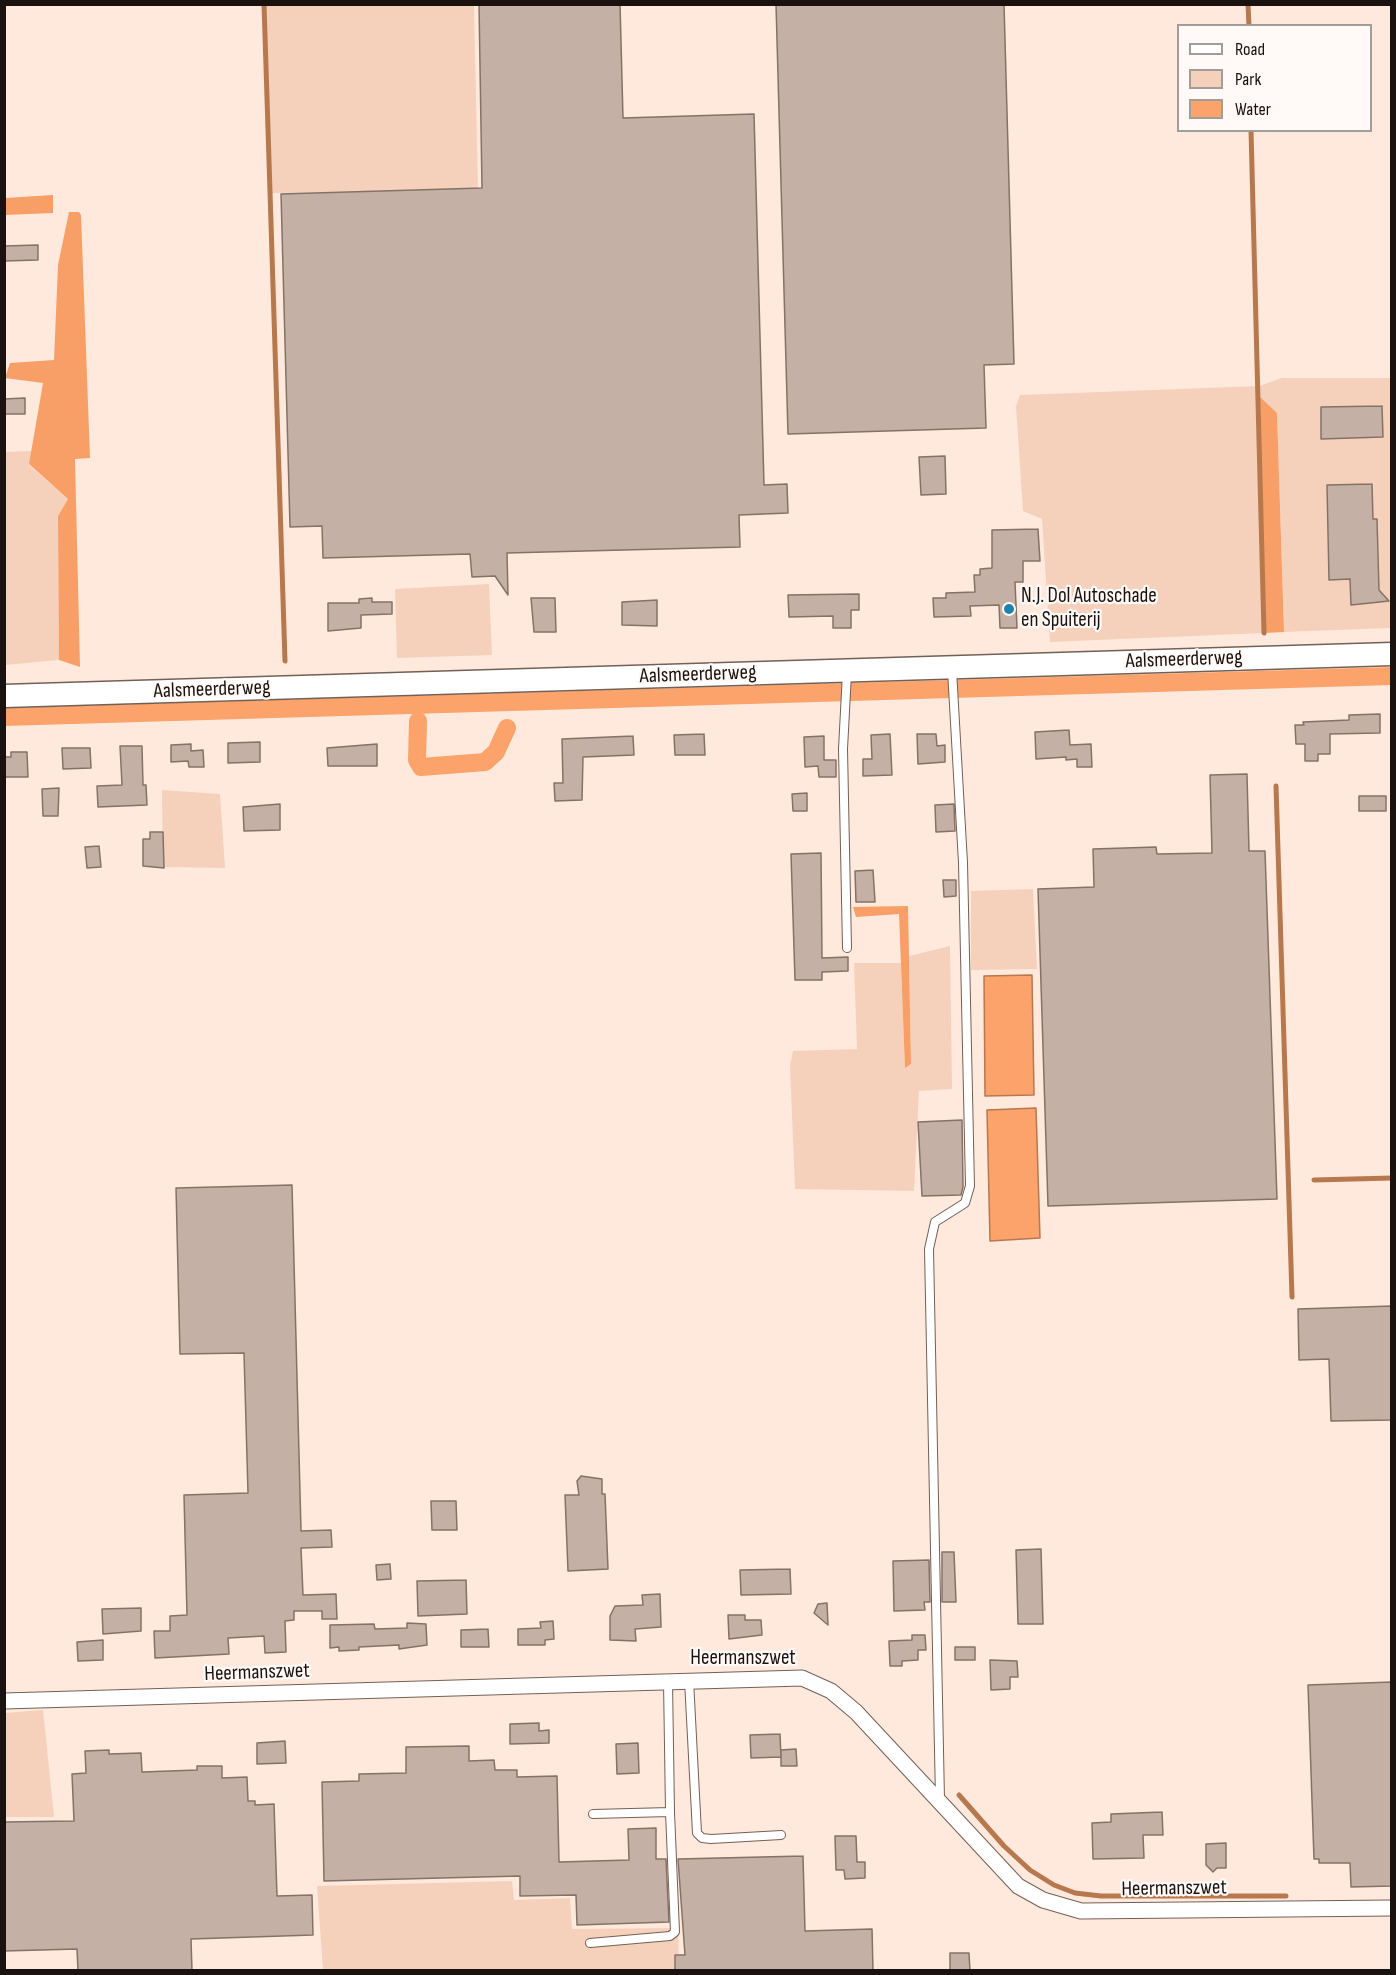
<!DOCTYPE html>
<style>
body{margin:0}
#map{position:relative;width:1396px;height:1975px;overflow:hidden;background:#ffe9dd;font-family:"Sofia Sans Condensed",sans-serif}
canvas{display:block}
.frame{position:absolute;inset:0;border:6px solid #19120e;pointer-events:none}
.legend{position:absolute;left:1177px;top:24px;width:195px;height:108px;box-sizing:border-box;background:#fffaf8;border:2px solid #a39d9a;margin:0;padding:8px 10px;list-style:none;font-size:18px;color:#19120e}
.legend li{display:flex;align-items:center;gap:12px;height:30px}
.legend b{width:30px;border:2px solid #a39d9a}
</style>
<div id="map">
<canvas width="1396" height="1975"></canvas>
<div class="frame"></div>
<ul class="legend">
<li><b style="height:8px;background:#fff"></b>Road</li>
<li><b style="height:16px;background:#f5d1bb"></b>Park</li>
<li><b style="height:16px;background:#fba36a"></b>Water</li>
</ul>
</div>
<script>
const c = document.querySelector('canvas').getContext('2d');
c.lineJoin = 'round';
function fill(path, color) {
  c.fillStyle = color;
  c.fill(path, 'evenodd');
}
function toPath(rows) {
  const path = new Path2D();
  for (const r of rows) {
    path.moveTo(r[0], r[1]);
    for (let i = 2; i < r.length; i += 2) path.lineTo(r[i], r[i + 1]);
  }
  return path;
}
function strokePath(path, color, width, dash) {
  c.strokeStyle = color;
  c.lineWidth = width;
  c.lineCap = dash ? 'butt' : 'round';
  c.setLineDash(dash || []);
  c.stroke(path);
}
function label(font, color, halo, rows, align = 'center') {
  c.font = font + ' "Sofia Sans Condensed",sans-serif';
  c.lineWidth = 4.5;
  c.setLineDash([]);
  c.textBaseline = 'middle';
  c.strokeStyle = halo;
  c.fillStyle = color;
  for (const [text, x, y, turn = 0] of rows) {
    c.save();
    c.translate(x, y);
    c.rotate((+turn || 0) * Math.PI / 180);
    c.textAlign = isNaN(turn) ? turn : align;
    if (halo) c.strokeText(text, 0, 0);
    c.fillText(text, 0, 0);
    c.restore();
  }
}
fill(toPath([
 [266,5,474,5,478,192,272,193],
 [1282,378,1391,378,1391,628,1284,632,1277,413,1260,398,1264,633,1050,642,1042,519,1023,511,1016,406,1020,395,1259,386],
 [33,451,29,465,68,499,58,516,59,660,5,665,4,452],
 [489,584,492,655,397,658,395,589],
 [162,790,220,794,225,868,163,867],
 [1033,889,1037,969,971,970,971,891],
 [950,946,952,1089,919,1091,914,1191,795,1189,790,1066,793,1051,857,1049,854,963,901,963,905,1068,911,1064,909,956],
 [43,1710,54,1817,5,1817,5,1713],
 [512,1881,514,1900,570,1898,572,1929,678,1928,679,1970,323,1970,317,1886]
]), '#f5d1bb');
fill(toPath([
 [53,195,53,213,5,215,5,198],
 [69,212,79,212,81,215,90,458,75,459,80,667,59,660,58,516,68,499,29,464,43,383,5,378,10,363,54,360,58,265],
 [1260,397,1277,413,1284,632,1264,633],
 [908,906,911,1064,905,1068,899,914,856,917,853,907]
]), '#f79f66');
const water = toPath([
 [1032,975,1034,1095,985,1096,984,976,1032,975],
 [1036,1108,1040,1238,990,1241,987,1110,1036,1108]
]);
fill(water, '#fba36a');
strokePath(water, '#b7784e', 1.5);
strokePath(toPath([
 [264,4,285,661],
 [1248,4,1249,26],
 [1251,130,1264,633],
 [1276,786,1292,1297],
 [1314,1180,1392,1178],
 [959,1795,1004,1846,1030,1870,1054,1885,1075,1893,1101,1896,1286,1896]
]), '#b7784e', 5);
strokePath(toPath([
 [4,717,1392,676],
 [418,721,417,760,421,767,485,762,496,752,507,728]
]), '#fba36a', 18);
const building = toPath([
 [479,4,620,4,623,118,754,114,764,485,787,484,788,513,739,515,740,547,507,553,508,595,495,576,472,577,470,554,323,558,322,526,290,527,281,194,482,188,479,4],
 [776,4,1004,4,1014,364,984,365,986,428,788,434,776,4],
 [38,245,38,260,4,261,4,246,38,245],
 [25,398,25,414,4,414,4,399,25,398],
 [1382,406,1383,437,1321,439,1321,407,1382,406],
 [945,456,946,494,921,495,919,457,945,456],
 [1372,484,1373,519,1377,519,1379,590,1389,601,1351,605,1350,579,1329,580,1327,485,1372,484],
 [1038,529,1040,561,1023,561,1023,582,1015,582,1017,628,1000,628,999,605,970,606,971,616,934,617,933,598,946,598,946,593,975,592,974,575,980,575,980,569,992,568,992,530,1038,529],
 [859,594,859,610,851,610,851,628,833,628,833,616,789,617,788,595,859,594],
 [372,598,372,602,392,602,392,614,361,615,361,628,328,631,328,603,359,603,359,599,372,598],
 [531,598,555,598,556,632,534,632,531,598],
 [657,600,657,626,622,625,622,602,657,600],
 [1380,714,1380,733,1330,734,1330,754,1318,754,1318,761,1305,761,1305,744,1296,744,1295,725,1304,725,1303,722,1349,720,1349,715,1380,714],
 [1069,730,1070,745,1091,744,1092,767,1077,767,1077,759,1066,760,1066,757,1036,759,1035,732,1069,730],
 [704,734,705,755,675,755,674,735,704,734],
 [890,734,892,775,863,776,863,759,872,759,871,735,890,734],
 [917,734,936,734,937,746,945,745,945,762,918,764,917,734],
 [633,736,634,755,583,757,582,800,555,801,554,783,563,783,562,739,633,736],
 [824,736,824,760,836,760,836,777,819,777,818,766,805,767,804,737,824,736],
 [260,742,260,762,228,763,228,743,260,742],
 [191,744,191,751,203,750,204,767,189,767,188,761,171,762,171,745,191,744],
 [377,744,377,766,328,766,327,748,377,744],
 [120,746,142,746,143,785,146,785,147,805,98,807,97,786,122,785,120,746],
 [62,748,90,748,91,768,63,769,62,748],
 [11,752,27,752,28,777,4,777,4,757,11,757,11,752],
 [1247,774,1249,851,1265,851,1277,1199,1048,1206,1038,889,1094,887,1093,849,1156,847,1157,854,1212,853,1210,775,1247,774],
 [59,788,58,816,43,816,42,789,59,788],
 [807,793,807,811,793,811,792,794,807,793],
 [1359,796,1386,796,1386,811,1359,811,1359,796],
 [280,804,280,830,244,831,243,807,280,804],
 [954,804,955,831,936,832,935,805,954,804],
 [150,832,163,832,164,868,143,866,143,839,150,839,150,832],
 [99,846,101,867,87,868,85,847,99,846],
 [821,853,822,958,848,957,848,971,822,972,822,980,795,980,791,854,821,853],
 [873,870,875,902,856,902,855,871,873,870],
 [943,880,956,880,956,896,944,897,943,880],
 [962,1120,963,1187,961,1195,922,1196,918,1122,962,1120],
 [292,1185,301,1531,331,1530,332,1547,301,1548,303,1595,336,1594,337,1619,322,1619,322,1611,294,1611,294,1620,285,1621,286,1652,265,1653,264,1636,228,1638,229,1654,155,1658,154,1631,170,1631,170,1616,187,1615,184,1495,248,1493,244,1353,180,1354,176,1188,292,1185],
 [1392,1306,1392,1420,1331,1421,1329,1359,1299,1360,1298,1309,1392,1306],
 [581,1476,602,1479,602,1494,605,1494,608,1569,568,1571,565,1495,579,1495,577,1481,581,1476],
 [431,1501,456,1501,457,1530,432,1530,431,1501],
 [1041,1549,1043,1624,1018,1624,1016,1550,1041,1549],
 [942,1552,954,1552,956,1602,942,1602,942,1552],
 [929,1560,930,1602,924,1602,925,1610,894,1611,893,1561,929,1560],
 [390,1564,391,1579,377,1580,376,1565,390,1564],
 [790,1569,791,1594,741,1595,740,1570,790,1569],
 [466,1580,467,1614,418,1616,417,1581,466,1580],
 [660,1594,661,1627,635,1629,636,1641,610,1640,610,1616,615,1606,643,1605,642,1595,660,1594],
 [827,1603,828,1625,814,1613,818,1604,827,1603],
 [141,1608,141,1631,103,1634,102,1609,141,1608],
 [728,1615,745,1615,745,1620,761,1620,762,1635,729,1639,728,1615],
 [553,1621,554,1639,545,1640,545,1645,518,1645,518,1629,541,1628,540,1622,553,1621],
 [407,1623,426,1624,427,1645,399,1649,399,1645,359,1647,359,1650,339,1651,339,1647,330,1648,330,1625,374,1624,375,1629,407,1628,407,1623],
 [488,1629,489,1647,461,1647,461,1630,488,1629],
 [912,1635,925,1635,926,1650,918,1650,918,1660,902,1661,902,1666,890,1666,889,1641,912,1640,912,1635],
 [103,1640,103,1660,78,1661,77,1642,103,1640],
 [955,1647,975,1647,975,1660,955,1660,955,1647],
 [990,1660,1017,1661,1018,1677,1010,1677,1010,1689,991,1690,990,1660],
 [1392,1682,1392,1886,1351,1887,1350,1863,1319,1863,1319,1859,1314,1859,1308,1685,1392,1682],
 [539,1723,539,1731,549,1730,549,1743,510,1744,510,1724,539,1723],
 [780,1734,781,1757,751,1758,750,1735,780,1734],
 [285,1741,286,1763,257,1764,257,1743,285,1741],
 [638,1743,639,1773,617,1774,616,1744,638,1743],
 [469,1746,469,1761,494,1760,495,1770,517,1770,517,1777,557,1776,559,1862,629,1860,628,1829,656,1828,656,1859,666,1859,669,1922,577,1925,576,1895,520,1896,520,1876,324,1881,322,1782,359,1781,359,1774,406,1773,406,1747,469,1746],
 [796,1749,797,1766,781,1766,781,1750,796,1749],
 [109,1750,109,1754,141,1753,142,1772,197,1770,197,1766,222,1766,222,1778,247,1777,248,1801,255,1801,255,1805,274,1804,277,1896,312,1895,313,1935,191,1939,192,1971,78,1971,77,1949,4,1951,4,1822,74,1821,72,1774,86,1773,85,1751,109,1750],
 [1162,1812,1163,1835,1143,1835,1144,1858,1093,1859,1092,1823,1111,1822,1111,1814,1162,1812],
 [835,1836,856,1836,857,1862,865,1862,865,1878,845,1879,844,1870,836,1870,835,1836],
 [1226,1843,1226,1868,1217,1868,1213,1872,1206,1865,1206,1844,1226,1843],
 [803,1856,805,1931,872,1929,873,1971,675,1971,675,1955,685,1955,678,1859,803,1856],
 [950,1953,969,1953,970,1971,950,1971,950,1953]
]);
fill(building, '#c4b0a4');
strokePath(building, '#857267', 1.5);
const lane = toPath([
 [847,948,843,749,847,673],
 [689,1680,697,1833,702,1838,711,1839,781,1835],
 [940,1800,929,1249,935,1222,965,1203,970,1186,963,863,952,670],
 [593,1814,670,1812,668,1681],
 [590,1943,670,1936,675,1932,670,1812]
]);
const street = toPath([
 [4,1701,802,1678,831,1691,856,1712,1018,1886,1043,1900,1081,1911,1392,1908]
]);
const secondary = toPath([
 [4,696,1392,654]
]);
strokePath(lane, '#726055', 10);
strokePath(street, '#726055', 17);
strokePath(secondary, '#726055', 25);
strokePath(lane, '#fff', 8);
strokePath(street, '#fff', 15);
strokePath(secondary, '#fff', 22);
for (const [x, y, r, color] of [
 [1009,609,6,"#1f82ad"]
]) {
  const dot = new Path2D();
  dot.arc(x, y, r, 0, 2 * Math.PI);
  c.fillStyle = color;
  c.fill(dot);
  strokePath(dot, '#fffaf8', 2);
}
label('21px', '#19120e', '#fffaf8', [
 ["N.J. Dol Autoschade",1021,597],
 ["en Spuiterij",1021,621]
], 'left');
label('21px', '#19120e', '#fffaf8', [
 ["Aalsmeerderweg",1184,660,-2],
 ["Aalsmeerderweg",698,675,-2],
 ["Aalsmeerderweg",212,690,-2],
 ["Heermanszwet",743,1659],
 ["Heermanszwet",257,1673,-2],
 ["Heermanszwet",1174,1889,-1]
]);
</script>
